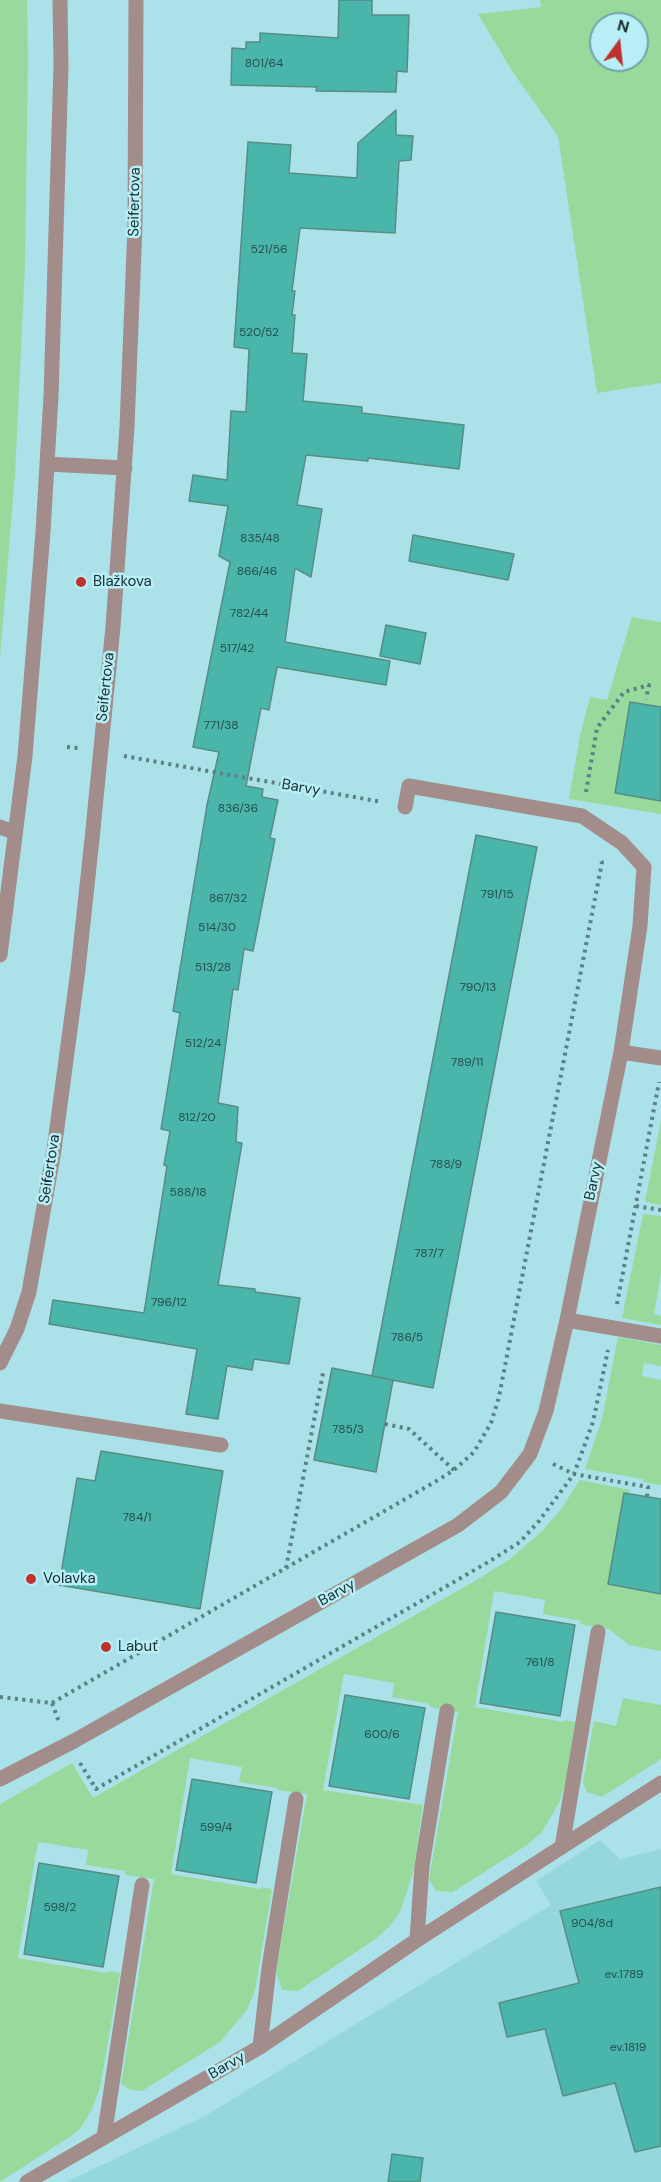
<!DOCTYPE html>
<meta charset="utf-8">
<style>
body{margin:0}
#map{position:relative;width:661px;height:2182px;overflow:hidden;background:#abe2e9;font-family:"DM Sans",sans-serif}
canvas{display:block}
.north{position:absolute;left:589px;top:12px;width:60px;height:60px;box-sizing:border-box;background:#b8eff6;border:2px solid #78a1a7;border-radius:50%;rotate:15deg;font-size:16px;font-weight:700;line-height:24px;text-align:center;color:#172d30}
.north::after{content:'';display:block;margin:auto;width:21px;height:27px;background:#bf312f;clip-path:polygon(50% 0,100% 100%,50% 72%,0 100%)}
</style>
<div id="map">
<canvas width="661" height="2182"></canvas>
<div class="north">N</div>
</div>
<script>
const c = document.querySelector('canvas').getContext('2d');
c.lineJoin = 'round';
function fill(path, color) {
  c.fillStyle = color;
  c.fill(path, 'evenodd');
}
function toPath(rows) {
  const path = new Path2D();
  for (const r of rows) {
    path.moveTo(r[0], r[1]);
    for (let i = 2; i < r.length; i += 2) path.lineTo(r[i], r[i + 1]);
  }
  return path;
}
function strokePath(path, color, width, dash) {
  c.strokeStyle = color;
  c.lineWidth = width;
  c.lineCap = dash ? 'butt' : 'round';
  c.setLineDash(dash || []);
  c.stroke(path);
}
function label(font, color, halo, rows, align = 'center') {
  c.font = font + ' "DM Sans",sans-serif';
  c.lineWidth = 5;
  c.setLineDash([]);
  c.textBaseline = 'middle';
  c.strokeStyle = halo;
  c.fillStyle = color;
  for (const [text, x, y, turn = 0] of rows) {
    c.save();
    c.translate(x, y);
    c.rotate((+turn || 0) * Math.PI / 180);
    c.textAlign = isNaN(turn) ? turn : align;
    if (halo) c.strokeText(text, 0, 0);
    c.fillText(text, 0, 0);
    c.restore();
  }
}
fill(toPath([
 [600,1840,620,1859,661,1849,661,2182,66,2182,205,2116,551,1905,536,1881]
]), '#96d7de');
fill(toPath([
 [0,0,27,0,28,59,25,265,15,475,0,658],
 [540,0,661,0,661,383,597,393,558,136,512,71,478,14,541,7],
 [601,24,637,24,637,60,601,60],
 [632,617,661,622,661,814,569,799,580,736,590,697,607,700],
 [661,1120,661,1205,645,1202],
 [643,1214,661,1216,661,1273,654,1314,661,1316,661,1325,622,1318],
 [618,1337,661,1345,661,1366,644,1363,642,1376,661,1380,661,1485,643,1482,643,1479,585,1469,602,1419],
 [580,1480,630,1490,629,1494,623,1494,608,1584,661,1594,661,1651,629,1645,609,1629,580,1624,581,1621,543,1614,545,1600,494,1591,475,1707,564,1722,565,1720,575,1722,565,1784,559,1803,541,1833,527,1845,453,1892,436,1891,429,1879,458,1712,430,1707,430,1704,392,1697,394,1683,344,1674,323,1790,423,1805,413,1873,401,1910,389,1927,374,1940,298,1991,282,1990,276,1972,307,1794,277,1790,277,1788,239,1782,242,1767,190,1758,171,1874,260,1889,261,1887,272,1889,255,1990,247,2010,220,2042,142,2091,131,2090,121,2084,154,1879,125,1875,125,1871,86,1865,88,1850,38,1842,18,1958,107,1973,108,1971,120,1973,100,2088,92,2109,82,2126,74,2134,0,2182,0,1804,72,1763,93,1798,475,1581,510,1559,543,1530,561,1509],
 [623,1698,661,1705,661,1759,602,1797,587,1792,583,1782,594,1721,616,1726]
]), '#97da9c');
const building = toPath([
 [339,0,372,0,372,15,409,15,407,72,397,71,396,92,316,91,317,87,231,85,232,48,246,49,246,42,260,42,260,33,338,38,339,0],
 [396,110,396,135,413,136,411,160,399,161,395,233,300,228,292,291,295,291,292,315,295,315,292,353,307,354,303,401,362,407,362,413,464,425,459,469,368,458,368,461,306,455,297,505,322,509,311,577,295,568,285,642,390,661,386,685,277,667,269,710,261,708,246,786,263,789,262,797,278,800,270,838,275,839,253,951,244,949,238,990,233,989,218,1103,238,1107,236,1142,242,1143,218,1285,255,1289,255,1292,300,1298,289,1364,254,1359,252,1370,227,1366,218,1419,186,1414,197,1349,49,1324,53,1300,144,1313,167,1166,164,1165,170,1131,161,1129,180,1013,173,1011,207,805,219,752,193,747,230,562,219,556,228,506,189,501,193,475,227,480,231,411,246,412,249,349,234,347,248,142,291,145,289,173,357,178,358,143,396,110],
 [413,535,514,554,508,580,409,561,413,535],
 [386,625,426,633,420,664,380,656,386,625],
 [630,702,661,707,661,801,615,793,630,702],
 [476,835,537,847,433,1388,372,1376,476,835],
 [332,1368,393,1380,376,1472,314,1460,332,1368],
 [101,1451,223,1471,200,1609,59,1585,77,1478,95,1481,101,1451],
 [624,1493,661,1499,661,1594,608,1584,624,1493],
 [496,1612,575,1625,560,1716,480,1703,496,1612],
 [345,1695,425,1708,409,1799,329,1786,345,1695],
 [192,1779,272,1792,256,1883,176,1870,192,1779],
 [39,1863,119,1876,103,1967,24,1954,39,1863],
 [661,1887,661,2146,635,2152,615,2083,563,2096,545,2029,507,2037,499,2003,579,1983,560,1911,661,1887],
 [392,2154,423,2158,420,2182,388,2182,392,2154]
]);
fill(building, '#49b5ab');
strokePath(building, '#588c86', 1.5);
strokePath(toPath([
 [67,747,78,748],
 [124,756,382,802],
 [586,792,597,728,624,692,649,685,646,699],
 [636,1206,661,1210],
 [617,1304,659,1082],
 [385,1424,409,1429,454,1470],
 [553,1464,574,1474,648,1487,647,1497],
 [286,1568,323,1373],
 [0,1697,52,1703,59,1722],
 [52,1703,438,1480,454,1470,474,1452,491,1423,499,1397,602,862,600,860],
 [80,1763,96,1789,490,1561,520,1542,539,1521,574,1474,593,1422,608,1350]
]), '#5b8085', 4, [3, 4.5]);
strokePath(toPath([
 [47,464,125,468],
 [0,827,14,832],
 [0,955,25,756,43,532,51,396,61,66,60,0],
 [621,1052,661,1058],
 [567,1320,661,1336],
 [0,1363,17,1329,29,1292,54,1150,78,970,92,839,113,627,127,427,135,225,136,0],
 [0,1411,221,1445],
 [0,1779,74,1741,458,1525,501,1492,530,1454,546,1411,567,1320,621,1052,640,926,644,867,622,843,582,816,409,786,405,807],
 [562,1847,598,1632],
 [417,1940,422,1866,447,1711],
 [260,2047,269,1968,296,1799],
 [104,2137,142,1885],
 [27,2182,260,2047,417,1940,661,1783]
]), '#a28d8b', 15);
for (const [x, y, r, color] of [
 [81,582,6,"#bf312f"],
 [31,1579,6,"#bf312f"],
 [106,1647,6,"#bf312f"]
]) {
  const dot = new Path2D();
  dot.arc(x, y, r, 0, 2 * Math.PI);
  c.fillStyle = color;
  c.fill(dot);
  strokePath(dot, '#b8eff6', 2);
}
label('12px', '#244f4f', null, [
 ["801/64",264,64],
 ["521/56",269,250],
 ["520/52",259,333],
 ["835/48",260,539],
 ["866/46",257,572],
 ["782/44",249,614],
 ["517/42",237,649],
 ["771/38",221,726],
 ["836/36",238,809],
 ["791/15",497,895],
 ["867/32",228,899],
 ["514/30",217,928],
 ["513/28",213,968],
 ["790/13",478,988],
 ["512/24",203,1044],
 ["789/11",467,1063],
 ["812/20",197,1118],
 ["788/9",446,1165],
 ["588/18",188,1193],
 ["787/7",429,1254],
 ["796/12",169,1303],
 ["786/5",407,1338],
 ["785/3",348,1430],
 ["784/1",137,1518],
 ["761/8",540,1663],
 ["600/6",382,1735],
 ["599/4",216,1828],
 ["598/2",60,1908],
 ["904/8d",592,1924],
 ["ev.1789",624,1975],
 ["ev.1819",628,2048]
]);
label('15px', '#172d30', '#b8eff6', [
 ["Seifertova",135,202,-89],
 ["Seifertova",106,687,-84],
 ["Barvy",301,788,10],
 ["Seifertova",50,1169,-81],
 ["Barvy",594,1181,-78],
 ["Barvy",337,1593,-29],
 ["Barvy",227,2066,-30]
]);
label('15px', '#172d30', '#b8eff6', [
 ["Blažkova",93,582],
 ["Volavka",43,1579],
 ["Labuť",118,1647]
], 'left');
</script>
